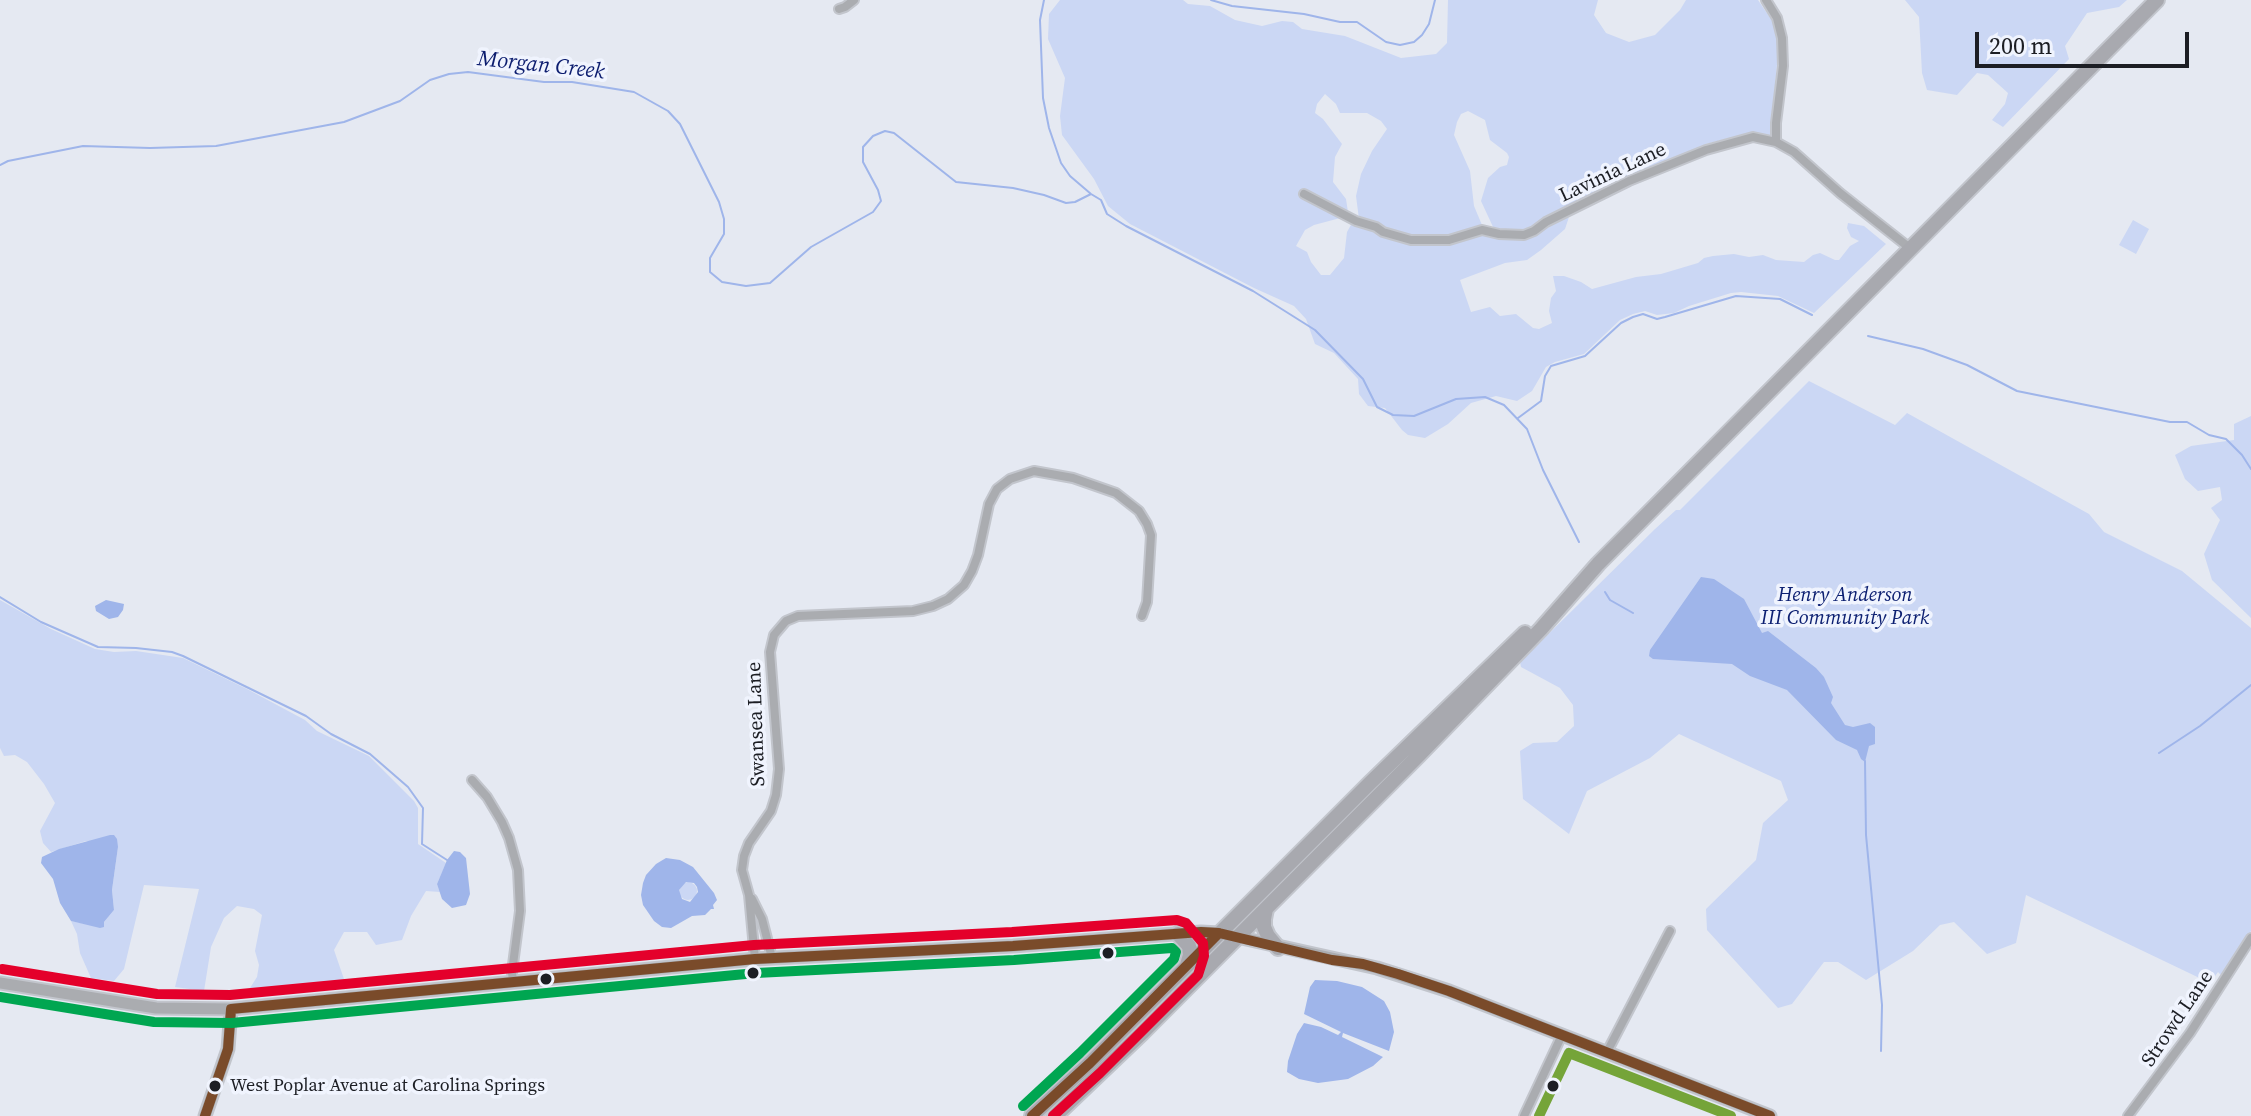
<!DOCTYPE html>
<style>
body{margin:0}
#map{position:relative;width:2251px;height:1116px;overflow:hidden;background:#e5e9f2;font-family:"Source Serif 4",serif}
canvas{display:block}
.scale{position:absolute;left:1975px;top:32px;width:214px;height:36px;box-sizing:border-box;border:4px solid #1c1e24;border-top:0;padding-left:10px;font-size:24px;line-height:28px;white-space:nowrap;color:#1c1e24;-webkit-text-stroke:6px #f0f4fe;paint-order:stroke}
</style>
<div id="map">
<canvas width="2251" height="1116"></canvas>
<div class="scale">200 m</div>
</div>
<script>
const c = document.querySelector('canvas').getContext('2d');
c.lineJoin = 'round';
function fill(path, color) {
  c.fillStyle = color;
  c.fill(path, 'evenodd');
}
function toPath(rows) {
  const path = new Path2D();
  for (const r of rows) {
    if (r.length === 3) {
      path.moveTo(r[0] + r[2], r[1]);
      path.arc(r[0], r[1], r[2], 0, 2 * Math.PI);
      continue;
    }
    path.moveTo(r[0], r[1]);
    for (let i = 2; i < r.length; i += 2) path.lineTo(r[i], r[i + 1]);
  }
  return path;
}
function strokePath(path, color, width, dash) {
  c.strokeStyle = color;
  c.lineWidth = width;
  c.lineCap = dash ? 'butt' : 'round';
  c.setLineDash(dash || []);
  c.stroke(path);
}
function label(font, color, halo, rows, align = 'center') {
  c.font = font + ' "Source Serif 4",serif';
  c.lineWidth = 7;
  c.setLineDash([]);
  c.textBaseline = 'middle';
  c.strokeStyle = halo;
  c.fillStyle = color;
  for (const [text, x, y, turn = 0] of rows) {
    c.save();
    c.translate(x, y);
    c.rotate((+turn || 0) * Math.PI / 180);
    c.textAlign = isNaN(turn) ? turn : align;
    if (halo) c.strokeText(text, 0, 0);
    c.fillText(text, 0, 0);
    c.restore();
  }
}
fill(toPath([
 [1060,0,1183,0,1188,4,1210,6,1235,20,1262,26,1282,21,1293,22,1302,29,1345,36,1401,58,1436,54,1447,43,1448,0,1598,0,1594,15,1606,33,1629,42,1655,35,1680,10,1686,0,1758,0,1775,25,1779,44,1772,117,1772,138,1753,132,1706,144,1572,205,1523,232,1501,231,1494,229,1481,201,1488,178,1500,167,1507,165,1509,157,1507,153,1490,140,1485,120,1468,111,1461,114,1457,122,1454,135,1470,171,1474,206,1482,225,1480,229,1449,238,1422,235,1411,236,1384,229,1359,219,1356,196,1361,174,1372,151,1387,129,1381,121,1367,113,1340,113,1336,104,1325,94,1317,104,1315,113,1323,119,1342,144,1335,157,1333,182,1346,199,1348,212,1304,188,1300,195,1344,217,1314,225,1305,230,1296,246,1307,252,1311,262,1321,275,1330,275,1344,258,1347,232,1352,223,1420,242,1449,244,1480,234,1501,239,1525,239,1536,235,1548,226,1569,217,1565,229,1541,250,1527,260,1505,263,1460,280,1471,312,1490,307,1500,316,1516,314,1533,328,1539,329,1552,323,1549,311,1551,298,1556,291,1553,276,1564,276,1581,282,1592,289,1636,277,1661,274,1698,263,1704,258,1713,256,1734,254,1749,257,1763,255,1776,260,1804,262,1813,255,1820,253,1835,260,1839,260,1850,246,1859,241,1851,237,1847,228,1848,223,1864,226,1886,244,1814,313,1778,296,1741,292,1731,293,1689,306,1674,313,1657,315,1645,311,1633,314,1620,320,1584,354,1555,362,1546,367,1532,391,1517,401,1496,396,1471,403,1448,424,1425,438,1408,435,1402,430,1385,408,1368,406,1359,394,1358,379,1334,353,1315,344,1306,319,1294,306,1254,288,1130,224,1108,206,1094,179,1062,135,1060,116,1065,78,1048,39,1049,14],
 [1905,0,2127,0,2119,7,2087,13,2065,46,2069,59,2003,127,1992,120,2005,104,2008,93,1988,75,1977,73,1957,95,1927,90,1922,73,1919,17],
 [2133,220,2149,229,2136,254,2119,245],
 [1809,381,1895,425,1907,413,2089,514,2104,532,2182,571,2251,628,2251,931,2221,975,2218,972,2210,983,2026,895,2016,943,1987,954,1954,922,1940,925,1913,951,1866,980,1838,962,1824,962,1792,1004,1778,1008,1707,930,1706,909,1756,860,1763,823,1788,800,1781,781,1679,734,1650,758,1587,791,1569,834,1523,799,1520,751,1533,743,1557,742,1574,726,1573,705,1560,688,1521,667,1520,662,1655,529,1676,510,1680,510],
 [2251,416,2251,618,2212,580,2204,554,2220,520,2211,508,2222,500,2220,487,2198,491,2185,479,2175,455,2191,446,2234,440,2234,424],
 [0,600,51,629,95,649,114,652,136,651,183,658,247,689,305,720,317,731,369,756,414,801,418,808,418,844,446,863,437,884,440,892,426,891,411,916,402,940,376,945,367,932,344,932,334,950,345,982,248,991,257,977,259,965,255,951,262,915,254,909,237,906,224,918,211,947,204,991,175,987,199,889,144,885,124,969,114,981,91,978,80,953,77,934,71,921,91,925,104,922,114,910,112,890,118,847,86,841,51,852,43,843,40,831,55,803,44,784,27,762,15,755,4,756,0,748],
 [688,891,9]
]), '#cbd7f4');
fill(toPath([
 [1701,577,1714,579,1744,599,1762,633,1768,631,1816,668,1824,677,1833,697,1831,703,1845,725,1853,727,1870,723,1875,727,1875,744,1869,746,1865,762,1861,759,1857,750,1836,740,1787,690,1750,676,1732,664,1653,659,1649,656,1650,650],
 [106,600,124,604,123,610,118,617,109,619,96,611,95,606],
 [110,835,114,835,117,839,118,847,112,890,114,910,104,922,104,927,100,928,71,921,60,903,53,879,41,863,42,857,59,849],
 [454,851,460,852,466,858,470,894,466,905,452,908,442,899,437,884,447,860],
 [666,858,680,860,693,867,714,893,717,900,713,905,714,909,711,909,705,915,692,916,671,928,662,927,654,921,643,905,641,895,643,883,646,875,656,864],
 [686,882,694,883,697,887,698,892,690,902,682,899,679,890],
 [1315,980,1337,981,1362,987,1384,1001,1390,1012,1394,1032,1389,1051,1343,1033,1342,1037,1383,1057,1373,1066,1348,1079,1318,1083,1299,1079,1287,1072,1288,1061,1297,1034,1304,1023,1321,1027,1338,1035,1341,1032,1304,1014,1310,987]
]), '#9fb5ea');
strokePath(toPath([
 [1044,0,1040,20,1043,98,1049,128,1061,163,1070,176,1091,194,1101,200,1107,214,1126,226,1253,291,1315,330,1363,379,1377,407,1393,415,1414,416,1456,399,1485,397,1504,405,1527,429,1543,470,1579,542],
 [1211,0,1232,6,1304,14,1340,22,1357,22,1386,42,1400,45,1414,42,1422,35,1429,24,1435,0],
 [0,165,8,161,83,146,150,148,216,146,344,122,400,101,430,80,449,74,468,72,544,82,572,82,634,92,668,111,680,124,719,202,724,219,724,234,710,258,710,272,722,282,746,286,770,283,811,247,873,212,881,201,878,190,863,162,863,147,873,136,885,131,894,133,956,182,1013,188,1044,195,1066,203,1075,202,1091,194],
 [1868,336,1923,349,1967,365,2017,391,2170,422,2187,422,2209,435,2226,439,2242,455,2251,469],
 [1518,418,1541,401,1545,376,1551,366,1585,356,1621,323,1633,317,1643,314,1657,319,1665,317,1736,296,1780,299,1812,315],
 [1605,592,1610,600,1633,613],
 [0,597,41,622,98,647,136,648,172,652,183,656,306,716,331,734,370,754,408,787,423,808,422,844,447,860],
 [2159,753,2200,726,2251,685],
 [1865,761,1866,835,1882,1005,1881,1051]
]), '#9fb5ea', 2);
const street = toPath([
 [1766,0,1777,18,1782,38,1783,66,1776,123,1776,142],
 [839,9,845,7,854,0],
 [1304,194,1356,221,1376,227,1383,232,1411,240,1449,240,1482,230,1499,234,1524,235,1534,231,1546,222,1629,181,1706,150,1753,137,1776,142,1794,152,1840,193,1911,249],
 [472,780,487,797,502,822,509,838,518,870,520,911,512,972,513,982],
 [752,899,762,919,772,958],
 [755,959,749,895,742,870,744,856,749,843,771,811,776,795,779,769,770,652,774,635,786,621,798,616,913,611,933,606,948,599,964,585,972,571,978,555,989,504,997,489,1010,479,1034,471,1073,478,1116,493,1139,511,1147,524,1151,535,1147,602,1142,616],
 [1607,1052,1670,931],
 [1524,1116,1562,1035],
 [2128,1116,2190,1033,2251,938]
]);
const secondary = toPath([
 [0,983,156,1008,231,1009,755,959,1013,946,1201,932,1219,933,1377,968,1449,991,1770,1116],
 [205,1116,228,1049,231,1009]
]);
const highway = toPath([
 [1266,909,1264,919,1264,927,1268,936,1278,948],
 [1178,934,1189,946,1190,955,1187,965],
 [1032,1116,1090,1063,1370,783,1525,633],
 [1055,1116,1142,1033,1419,755,1541,629,1598,564,2157,0]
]);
strokePath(street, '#c2c5cc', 12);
strokePath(secondary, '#c2c5cc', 15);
strokePath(highway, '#c2c5cc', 18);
strokePath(street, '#aaacb0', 8);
strokePath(secondary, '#aaacb0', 11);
strokePath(highway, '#a8a9af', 14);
strokePath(toPath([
 [205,1116,228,1049,231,1009,755,959,1013,946,1201,932,1219,933,1332,960,1363,964,1398,974,1449,991,1770,1116],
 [1032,1116,1090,1063,1219,933]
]), '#7a4b2a', 10);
strokePath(toPath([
 [0,997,154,1022,232,1023,756,973,1014,960,1172,948,1176,952,1174,959,1080,1053,1023,1106]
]), '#00a651', 10);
strokePath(toPath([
 [2,969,157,994,230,995,754,945,1012,932,1177,920,1186,923,1203,943,1204,956,1198,975,1100,1073,1053,1116]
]), '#e4002b', 10);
strokePath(toPath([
 [1539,1116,1569,1053,1731,1116]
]), '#75a439', 10);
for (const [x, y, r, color] of [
 [1108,953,7,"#1c1e24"],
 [753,973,7,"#1c1e24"],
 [546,979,7,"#1c1e24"],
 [215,1086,7,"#1c1e24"],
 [1553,1086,7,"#1c1e24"]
]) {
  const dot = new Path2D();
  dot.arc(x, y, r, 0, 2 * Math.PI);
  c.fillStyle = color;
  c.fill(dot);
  strokePath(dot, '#f0f4fe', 3);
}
label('18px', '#1c1e24', '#f0f4fe', [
 ["West Poplar Avenue at Carolina Springs",230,1086]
], 'left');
label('20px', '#1c1e24', '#f0f4fe', [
 ["Lavinia Lane",1613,173,-25],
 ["Swansea Lane",757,724,-92],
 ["Strowd Lane",2178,1019,-56]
]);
label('italic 20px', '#0d2072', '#f0f4fe', [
 ["Henry Anderson",1845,596],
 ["III Community Park",1845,619]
]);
label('italic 22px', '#0c1d6f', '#f0f4fe', [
 ["Morgan Creek",541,66,6]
]);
</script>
